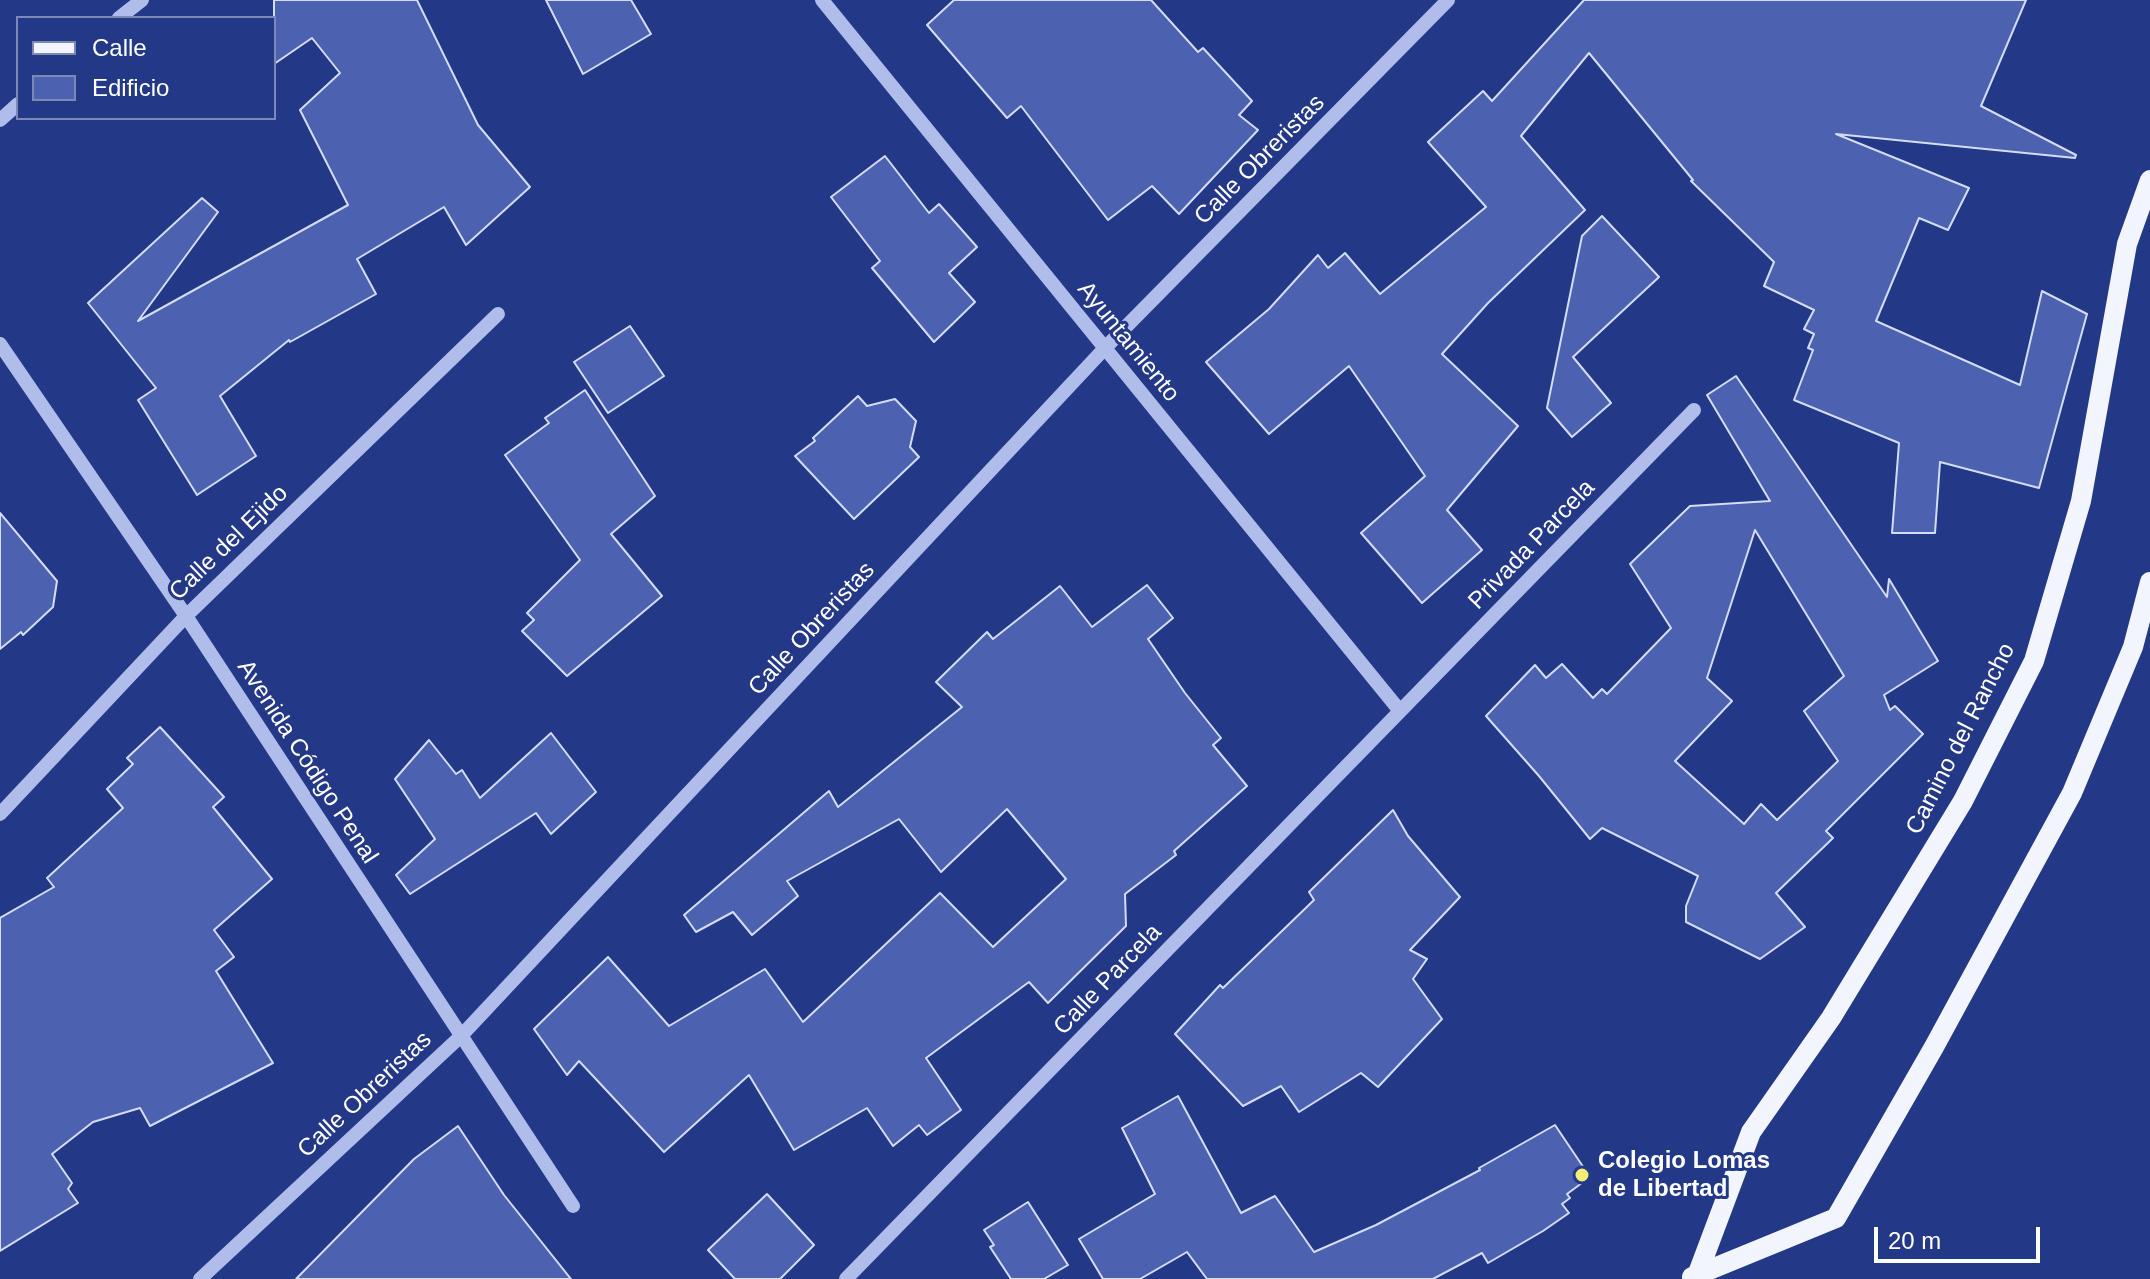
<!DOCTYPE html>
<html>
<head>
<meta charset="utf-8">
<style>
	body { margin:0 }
	#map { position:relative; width:2150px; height:1279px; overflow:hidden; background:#243888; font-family:Arial,sans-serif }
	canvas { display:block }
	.legend { position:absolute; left:16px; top:16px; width:260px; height:104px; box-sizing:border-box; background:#243888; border:2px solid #7c88b8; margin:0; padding:10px 14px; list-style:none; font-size:24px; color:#fff }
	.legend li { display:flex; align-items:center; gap:16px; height:40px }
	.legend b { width:40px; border:2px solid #7c88b8 }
	.scale { position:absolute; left:1874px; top:1227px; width:166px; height:36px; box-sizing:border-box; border:4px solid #fff; border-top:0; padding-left:10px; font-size:24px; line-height:28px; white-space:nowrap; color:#fff; -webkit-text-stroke:6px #243888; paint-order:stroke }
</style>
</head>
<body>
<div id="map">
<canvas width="2150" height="1279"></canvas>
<ul class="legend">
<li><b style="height:10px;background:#f3f5fe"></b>Calle</li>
<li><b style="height:22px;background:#4c61b0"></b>Edificio</li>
</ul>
<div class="scale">20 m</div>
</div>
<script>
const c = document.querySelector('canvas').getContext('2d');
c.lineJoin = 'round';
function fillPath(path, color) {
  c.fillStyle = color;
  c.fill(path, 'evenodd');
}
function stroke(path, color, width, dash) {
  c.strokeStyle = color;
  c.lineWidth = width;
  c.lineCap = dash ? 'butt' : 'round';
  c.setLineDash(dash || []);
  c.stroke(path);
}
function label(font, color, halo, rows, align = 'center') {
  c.font = font + ' Arial,sans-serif';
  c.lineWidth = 6;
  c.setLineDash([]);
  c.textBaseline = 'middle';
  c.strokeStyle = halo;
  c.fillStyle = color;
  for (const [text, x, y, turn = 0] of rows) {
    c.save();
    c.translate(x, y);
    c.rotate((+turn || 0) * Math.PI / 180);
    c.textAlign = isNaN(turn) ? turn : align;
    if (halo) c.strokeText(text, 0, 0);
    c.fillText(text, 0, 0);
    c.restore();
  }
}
const building = new Path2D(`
	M 274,0 L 417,0 L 478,125 L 530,187 L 466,245 L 444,207 L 357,259 L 376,294 L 290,342 L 289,340 L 220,396 L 256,456 L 197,495 L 138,400 L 156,388 L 88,303 L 202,198 L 218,212 L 138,321 L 348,205 L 300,110 L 340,73 L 312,38 L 274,64 Z
	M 546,0 L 631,0 L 651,34 L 583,74 Z
	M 954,0 L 1151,0 L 1198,52 L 1203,48 L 1252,101 L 1239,115 L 1258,130 L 1179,214 L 1152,186 L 1108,220 L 1021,106 L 1007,118 L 927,25 Z
	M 1584,0 L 2026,0 L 1981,106 L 2076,155 L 2075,158 L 1836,134 L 1969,188 L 1948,230 L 1919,218 L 1876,321 L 2020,385 L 2042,291 L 2087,314 L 2039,488 L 1940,462 L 1935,533 L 1892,533 L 1899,443 L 1794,400 L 1813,350 L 1808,348 L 1814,334 L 1804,329 L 1814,310 L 1764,286 L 1774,262 L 1691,181 L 1693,180 L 1589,53 L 1521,136 L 1585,210 L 1488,303 L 1442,354 L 1518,426 L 1447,510 L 1482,550 L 1422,603 L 1361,533 L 1425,476 L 1349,366 L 1269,434 L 1206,362 L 1269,309 L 1318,255 L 1328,268 L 1345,253 L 1380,294 L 1486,207 L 1428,142 L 1483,91 L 1492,101 Z
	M 885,156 L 929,213 L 939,204 L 977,247 L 949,273 L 975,302 L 934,342 L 872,268 L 880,261 L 831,197 Z
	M 1602,216 L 1659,277 L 1573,357 L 1611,403 L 1572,437 L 1547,408 L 1582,236 Z
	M 630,326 L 664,376 L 608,413 L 574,362 Z
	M 1736,376 L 1887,597 L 1889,579 L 1938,661 L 1884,695 L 1890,710 L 1895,706 L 1923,734 L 1826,831 L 1833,838 L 1776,893 L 1805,927 L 1760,959 L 1686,922 L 1686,906 L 1698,876 L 1602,828 L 1590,839 L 1539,776 L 1486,716 L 1535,665 L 1546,678 L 1562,664 L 1593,698 L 1602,689 L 1607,694 L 1671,628 L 1630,564 L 1690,506 L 1770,501 L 1707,395 ZM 1755,530 L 1844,676 L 1804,711 L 1838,761 L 1777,820 L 1761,804 L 1744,824 L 1675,761 L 1732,701 L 1707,678 Z
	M 585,390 L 655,496 L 611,534 L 662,596 L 567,676 L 522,631 L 534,620 L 527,613 L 580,560 L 505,455 L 549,423 L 545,418 Z
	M 858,396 L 867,406 L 895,399 L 916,421 L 910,447 L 919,457 L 854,519 L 795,456 L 815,441 L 813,438 Z
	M 0,513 L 57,581 L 53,607 L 23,635 L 21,632 L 0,649 Z
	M 1147,585 L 1173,618 L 1148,639 L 1185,693 L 1221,738 L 1213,745 L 1247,786 L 1174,851 L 1176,855 L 1125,894 L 1126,926 L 1048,1003 L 1029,982 L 926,1058 L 961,1110 L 927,1135 L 919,1125 L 893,1146 L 867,1108 L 794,1150 L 749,1075 L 664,1152 L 579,1061 L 567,1075 L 534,1029 L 608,957 L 669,1026 L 765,969 L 803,1022 L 940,893 L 993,947 L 1066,879 L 1007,809 L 941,872 L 899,819 L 787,881 L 798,896 L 752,935 L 733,912 L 696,932 L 684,915 L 829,791 L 838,807 L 962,707 L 936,682 L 987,632 L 993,639 L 1060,586 L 1092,627 Z
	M 160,727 L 224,797 L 213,807 L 272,879 L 214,930 L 234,957 L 216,971 L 273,1063 L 150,1126 L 140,1108 L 93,1122 L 52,1154 L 72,1183 L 68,1189 L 78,1203 L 0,1251 L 0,918 L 54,887 L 47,878 L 123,808 L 107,789 L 133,764 L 127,758 Z
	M 551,733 L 596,792 L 551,834 L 536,813 L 410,894 L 396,875 L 435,839 L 395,779 L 429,740 L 456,774 L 462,770 L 480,798 Z
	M 1393,810 L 1408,836 L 1460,897 L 1410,950 L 1427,959 L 1413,979 L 1442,1019 L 1378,1087 L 1361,1073 L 1299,1112 L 1281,1086 L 1243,1106 L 1175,1034 L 1220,985 L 1223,988 L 1314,900 L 1309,892 Z
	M 1178,1096 L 1241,1213 L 1275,1196 L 1314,1252 L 1376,1225 L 1480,1170 L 1479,1168 L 1555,1125 L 1590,1177 L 1567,1194 L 1570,1198 L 1562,1204 L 1569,1213 L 1543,1231 L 1488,1263 L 1482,1253 L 1433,1279 L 1207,1279 L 1187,1252 L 1140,1279 L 1103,1279 L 1079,1239 L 1155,1194 L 1122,1128 Z
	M 458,1126 L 504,1195 L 571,1279 L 296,1279 L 414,1159 Z
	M 767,1194 L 814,1245 L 780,1279 L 735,1279 L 708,1250 Z
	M 1028,1202 L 1068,1265 L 1044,1279 L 1011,1279 L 990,1247 L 994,1245 L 984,1230 Z`);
fillPath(building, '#4c61b0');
stroke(building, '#d4dcf7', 2);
stroke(new Path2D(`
	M 822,0 L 1400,711
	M 119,18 L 142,0
	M 0,120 L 18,104
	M 0,344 L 186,616 L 573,1206
	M 0,814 L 186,616 L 498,314
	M 200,1279 L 461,1036 L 1105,348 L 1448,0
	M 846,1279 L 1694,410`), '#b0bce9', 14);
stroke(new Path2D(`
	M 1698,1273 L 1751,1132 L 1831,1018 L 1963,801 L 2034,661 L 2081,501 L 2127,244 L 2150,180
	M 1692,1277 L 1836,1218 L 1934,1047 L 2072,793 L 2133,647 L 2150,582`), '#f3f5fe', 20);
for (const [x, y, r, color] of [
	[1582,1175,8,"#f4ee74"]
]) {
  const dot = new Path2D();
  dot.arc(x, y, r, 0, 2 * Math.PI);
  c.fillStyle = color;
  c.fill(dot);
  stroke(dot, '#243888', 3);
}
label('24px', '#fff', '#243888', [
	["Calle Obreristas",1260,160,-45],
	["Ayuntamiento",1128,342,51],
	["Calle del Ejido",229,543,-44],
	["Privada Parcela",1532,545,-46],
	["Calle Obreristas",812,629,-47],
	["Camino del Rancho",1961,739,-63],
	["Avenida Código Penal",307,762,57],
	["Calle Parcela",1108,980,-46],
	["Calle Obreristas",365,1095,-43]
]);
label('bold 24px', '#fff', '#243888', [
	["Colegio Lomas",1598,1161],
	["de Libertad",1598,1189]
], 'left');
</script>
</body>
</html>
